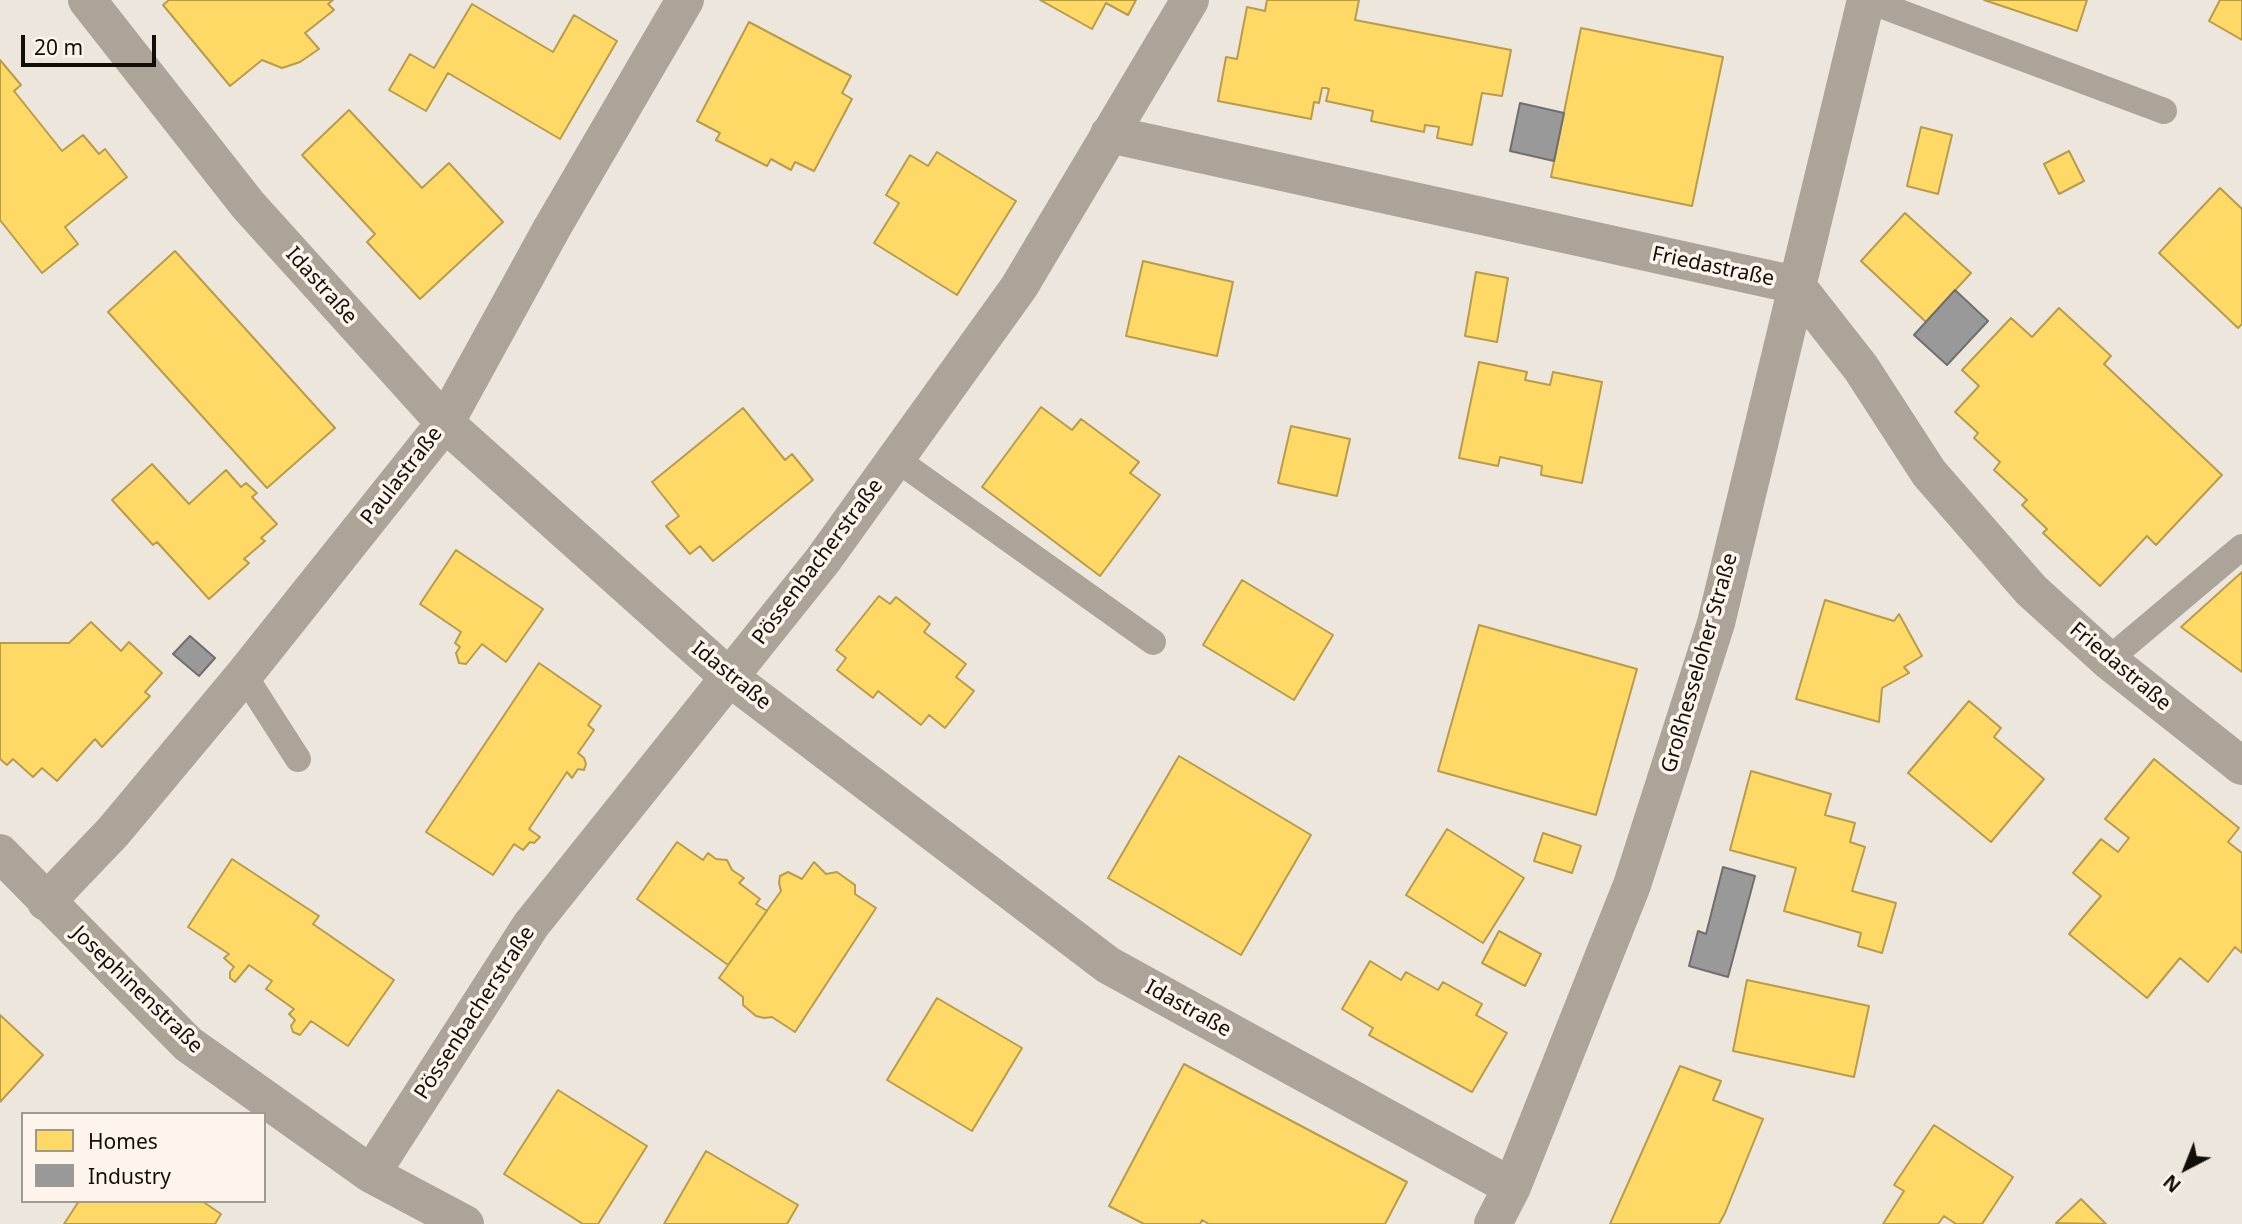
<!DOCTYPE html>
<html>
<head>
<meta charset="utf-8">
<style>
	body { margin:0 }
	#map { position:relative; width:2242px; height:1224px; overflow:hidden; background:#ede6dd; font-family:"Noto Sans",sans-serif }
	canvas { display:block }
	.legend { position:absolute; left:21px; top:1112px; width:245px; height:91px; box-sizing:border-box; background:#fdf5eb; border:2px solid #9f9990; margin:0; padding:9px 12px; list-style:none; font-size:21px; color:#120e08 }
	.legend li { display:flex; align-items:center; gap:14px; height:35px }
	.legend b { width:35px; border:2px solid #9f9990 }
	.north { position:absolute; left:2151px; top:1133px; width:70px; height:70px; -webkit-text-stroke:5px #fdf5eb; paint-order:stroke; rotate:222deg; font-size:19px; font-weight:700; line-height:28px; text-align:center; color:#120e08 }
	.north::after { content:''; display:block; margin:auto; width:24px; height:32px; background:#120e08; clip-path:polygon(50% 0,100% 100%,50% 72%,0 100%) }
	.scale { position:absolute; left:21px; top:35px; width:135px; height:32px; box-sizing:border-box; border:4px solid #120e08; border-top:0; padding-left:9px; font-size:21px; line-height:24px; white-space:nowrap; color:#120e08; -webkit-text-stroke:5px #fdf5eb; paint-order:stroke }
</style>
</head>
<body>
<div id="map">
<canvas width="2242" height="1224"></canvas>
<ul class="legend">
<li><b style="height:19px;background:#ffd966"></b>Homes</li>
<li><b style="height:19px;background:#999"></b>Industry</li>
</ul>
<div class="north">N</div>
<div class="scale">20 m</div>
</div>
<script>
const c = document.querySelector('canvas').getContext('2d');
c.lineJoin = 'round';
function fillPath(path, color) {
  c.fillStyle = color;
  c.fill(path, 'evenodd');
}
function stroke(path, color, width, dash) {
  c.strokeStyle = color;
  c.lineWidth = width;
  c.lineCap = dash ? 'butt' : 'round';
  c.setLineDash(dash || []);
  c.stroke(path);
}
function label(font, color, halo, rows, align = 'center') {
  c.font = font + ' "Noto Sans",sans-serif';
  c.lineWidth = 7;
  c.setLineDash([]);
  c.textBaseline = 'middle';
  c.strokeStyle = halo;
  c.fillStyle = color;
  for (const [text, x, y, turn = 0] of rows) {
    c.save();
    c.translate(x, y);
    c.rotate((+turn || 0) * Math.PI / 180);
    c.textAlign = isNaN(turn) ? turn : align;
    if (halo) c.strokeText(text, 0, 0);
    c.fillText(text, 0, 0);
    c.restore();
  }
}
const homes = new Path2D(`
	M 169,0 L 333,0 L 328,4 L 334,10 L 305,33 L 319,49 L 300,62 L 282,68 L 262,60 L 230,86 L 163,5 Z
	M 1040,0 L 1136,0 L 1128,15 L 1106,3 L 1092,29 Z
	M 1267,0 L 1359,0 L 1355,20 L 1511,50 L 1502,96 L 1482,93 L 1472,145 L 1437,138 L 1439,127 L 1425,125 L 1424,132 L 1371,121 L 1373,111 L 1326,101 L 1329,89 L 1326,88 L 1322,88 L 1319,103 L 1314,102 L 1311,119 L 1218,101 L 1226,57 L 1237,59 L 1247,7 L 1265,11 Z
	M 1984,0 L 2087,0 L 2077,31 Z
	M 2220,0 L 2242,0 L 2242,40 L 2209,21 Z
	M 472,4 L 553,52 L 574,15 L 617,41 L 560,139 L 448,73 L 426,111 L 389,90 L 410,54 L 434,68 Z
	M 749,22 L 851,76 L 842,93 L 852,99 L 814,171 L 795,162 L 791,170 L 771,159 L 767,166 L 716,140 L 720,133 L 697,121 Z
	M 1581,28 L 1723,57 L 1692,206 L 1551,177 Z
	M 0,60 L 21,85 L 14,91 L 62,151 L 83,135 L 99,154 L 105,149 L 127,177 L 65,227 L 78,244 L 42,273 L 0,220 Z
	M 349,110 L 422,188 L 449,163 L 503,222 L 420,299 L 367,242 L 375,234 L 302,155 Z
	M 1921,127 L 1952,135 L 1938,194 L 1907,186 Z
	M 2069,151 L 2084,181 L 2059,194 L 2044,164 Z
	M 937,152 L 1016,201 L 957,295 L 874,243 L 899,203 L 886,195 L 910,155 L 928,166 Z
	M 2220,188 L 2242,209 L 2242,324 L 2238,328 L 2159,253 Z
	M 1905,213 L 1971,273 L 1926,322 L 1861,261 Z
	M 175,251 L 335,428 L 267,488 L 108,312 Z
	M 1143,261 L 1233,282 L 1217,356 L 1126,336 Z
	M 1476,272 L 1508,278 L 1497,342 L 1465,336 Z
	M 2059,308 L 2111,356 L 2104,364 L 2222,475 L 2156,545 L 2147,536 L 2100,586 L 2043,533 L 2047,529 L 2022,505 L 2027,500 L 1994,470 L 2000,462 L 1974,438 L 1978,433 L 1955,412 L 1979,386 L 1962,370 L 2011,318 L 2032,337 Z
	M 1479,362 L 1527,372 L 1525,380 L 1550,385 L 1553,372 L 1602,382 L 1582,483 L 1541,475 L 1542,466 L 1500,457 L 1498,466 L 1459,458 Z
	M 1041,407 L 1072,430 L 1081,419 L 1139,462 L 1130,473 L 1160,495 L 1100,576 L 982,487 Z
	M 743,408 L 785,460 L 792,454 L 813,480 L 713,561 L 700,546 L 690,554 L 666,526 L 679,516 L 652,482 Z
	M 1291,426 L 1350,439 L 1337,496 L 1278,483 Z
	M 152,464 L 189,504 L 226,470 L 241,487 L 246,483 L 257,493 L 252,497 L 277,524 L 261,538 L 265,541 L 244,559 L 249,563 L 209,599 L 157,542 L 153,545 L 112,500 Z
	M 456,550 L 543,609 L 506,662 L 482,644 L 466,664 L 459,663 L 456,653 L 460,647 L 455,643 L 461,632 L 420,604 Z
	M 2242,572 L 2242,672 L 2181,627 Z
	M 1242,580 L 1333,635 L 1294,700 L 1203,645 Z
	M 879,596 L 890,604 L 896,597 L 930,624 L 924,632 L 966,664 L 956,677 L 974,691 L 945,728 L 929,715 L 921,725 L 878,691 L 873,698 L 837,670 L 846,658 L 836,650 Z
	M 1825,600 L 1894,621 L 1899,614 L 1922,656 L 1904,667 L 1909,673 L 1882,688 L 1879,722 L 1796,699 Z
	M 91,622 L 121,651 L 129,642 L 162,673 L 145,692 L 150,696 L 102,747 L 95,739 L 57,781 L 42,768 L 33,777 L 13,759 L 7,765 L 0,759 L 0,643 L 69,643 Z
	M 1479,625 L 1637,669 L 1596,815 L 1438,771 Z
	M 539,663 L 601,706 L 588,725 L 594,730 L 578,753 L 584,758 L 586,764 L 584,770 L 578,769 L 572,778 L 567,772 L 529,829 L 540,837 L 534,843 L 530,842 L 523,850 L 514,844 L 493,875 L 426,832 Z
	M 1969,701 L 2001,728 L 1994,737 L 2044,779 L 1991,842 L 1908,773 Z
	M 1179,756 L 1311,835 L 1241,955 L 1108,878 Z
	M 2154,759 L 2239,828 L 2228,842 L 2242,853 L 2242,953 L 2235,947 L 2208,982 L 2180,958 L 2147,998 L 2069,934 L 2101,896 L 2073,873 L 2101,839 L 2118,852 L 2129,838 L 2105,819 Z
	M 1751,771 L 1831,794 L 1825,815 L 1855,823 L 1850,842 L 1865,847 L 1852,891 L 1896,903 L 1882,953 L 1858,946 L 1861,933 L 1784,911 L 1796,868 L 1730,850 Z
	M 1447,829 L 1524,878 L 1483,943 L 1406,895 Z
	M 1543,833 L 1581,846 L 1572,873 L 1534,861 Z
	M 677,842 L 703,860 L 708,853 L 716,859 L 727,860 L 732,870 L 744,878 L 739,883 L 760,899 L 756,904 L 767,911 L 728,965 L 637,899 Z
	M 232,859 L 319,916 L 313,924 L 394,980 L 348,1046 L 311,1021 L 300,1035 L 293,1032 L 291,1026 L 295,1020 L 289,1014 L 294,1009 L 266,989 L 272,981 L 249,965 L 235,982 L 230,978 L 230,972 L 234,967 L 224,958 L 229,954 L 188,927 Z
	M 814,862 L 826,874 L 837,872 L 855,885 L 855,894 L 876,908 L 795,1032 L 772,1017 L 764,1018 L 756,1016 L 743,1005 L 743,997 L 719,978 L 781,891 L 779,883 L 780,876 L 788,872 L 802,879 Z
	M 1499,931 L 1541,954 L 1525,986 L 1482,963 Z
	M 1370,961 L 1401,980 L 1406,972 L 1438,990 L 1443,982 L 1482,1004 L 1476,1015 L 1507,1033 L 1472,1092 L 1369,1035 L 1373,1028 L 1342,1009 Z
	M 1747,980 L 1869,1006 L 1854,1077 L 1733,1051 Z
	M 937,998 L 1022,1048 L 972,1131 L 887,1080 Z
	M 0,1015 L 43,1055 L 0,1102 Z
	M 1184,1064 L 1407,1182 L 1385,1224 L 1209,1224 L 1202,1220 L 1200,1224 L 1144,1224 L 1109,1206 Z
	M 1680,1066 L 1721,1081 L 1713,1100 L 1763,1119 L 1725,1213 L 1719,1224 L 1610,1224 Z
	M 558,1090 L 647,1146 L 598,1224 L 583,1224 L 504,1174 Z
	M 1934,1125 L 2013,1177 L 1982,1224 L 1956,1224 L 1944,1216 L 1938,1224 L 1883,1224 L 1904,1191 L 1894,1185 Z
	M 706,1151 L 798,1205 L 787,1224 L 664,1224 Z
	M 2081,1199 L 2106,1224 L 2056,1223 Z
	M 79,1201 L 202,1201 L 221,1214 L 215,1224 L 64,1224 Z`);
fillPath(homes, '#ffd966');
stroke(homes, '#b89c4a', 2);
const industry = new Path2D(`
	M 1520,103 L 1564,113 L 1554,161 L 1510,151 Z
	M 1955,290 L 1988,321 L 1947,365 L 1914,335 Z
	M 190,636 L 215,658 L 199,676 L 173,654 Z
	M 1723,867 L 1755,876 L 1728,977 L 1689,966 L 1698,931 L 1706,934 Z`);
fillPath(industry, '#999');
stroke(industry, '#706f6e', 2);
stroke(new Path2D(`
	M 1867,0 L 2164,111
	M 896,459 L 1153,642
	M 2108,660 L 2242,547
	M 244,675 L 298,759`), '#aca498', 26);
stroke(new Path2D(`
	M 87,0 L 248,205 L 445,423 L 729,677 L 1108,965 L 1512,1187
	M 1109,134 L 1796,285 L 1861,368 L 1929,473 L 2031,590 L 2108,660 L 2242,766
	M 0,853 L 188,1044 L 371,1174 L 465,1224
	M 46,902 L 113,832 L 244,675 L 445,423 L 552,228 L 685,0
	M 371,1174 L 531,925 L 823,560 L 1019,287 L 1190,0
	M 1493,1224 L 1512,1187 L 1632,885 L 1716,623 L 1866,0`), '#aca498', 38);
label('21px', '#120e08', '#fdf5eb', [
	["Friedastraße",1713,267,12],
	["Idastraße",321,286,48],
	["Paulastraße",402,476,-52],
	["Pössenbacherstraße",818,562,-53],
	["Großhesseloher Straße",1700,663,-74],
	["Friedastraße",2120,667,40],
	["Idastraße",731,676,39],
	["Josephinenstraße",137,990,44],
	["Idastraße",1188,1009,29],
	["Pössenbacherstraße",475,1013,-57]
]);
</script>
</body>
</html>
